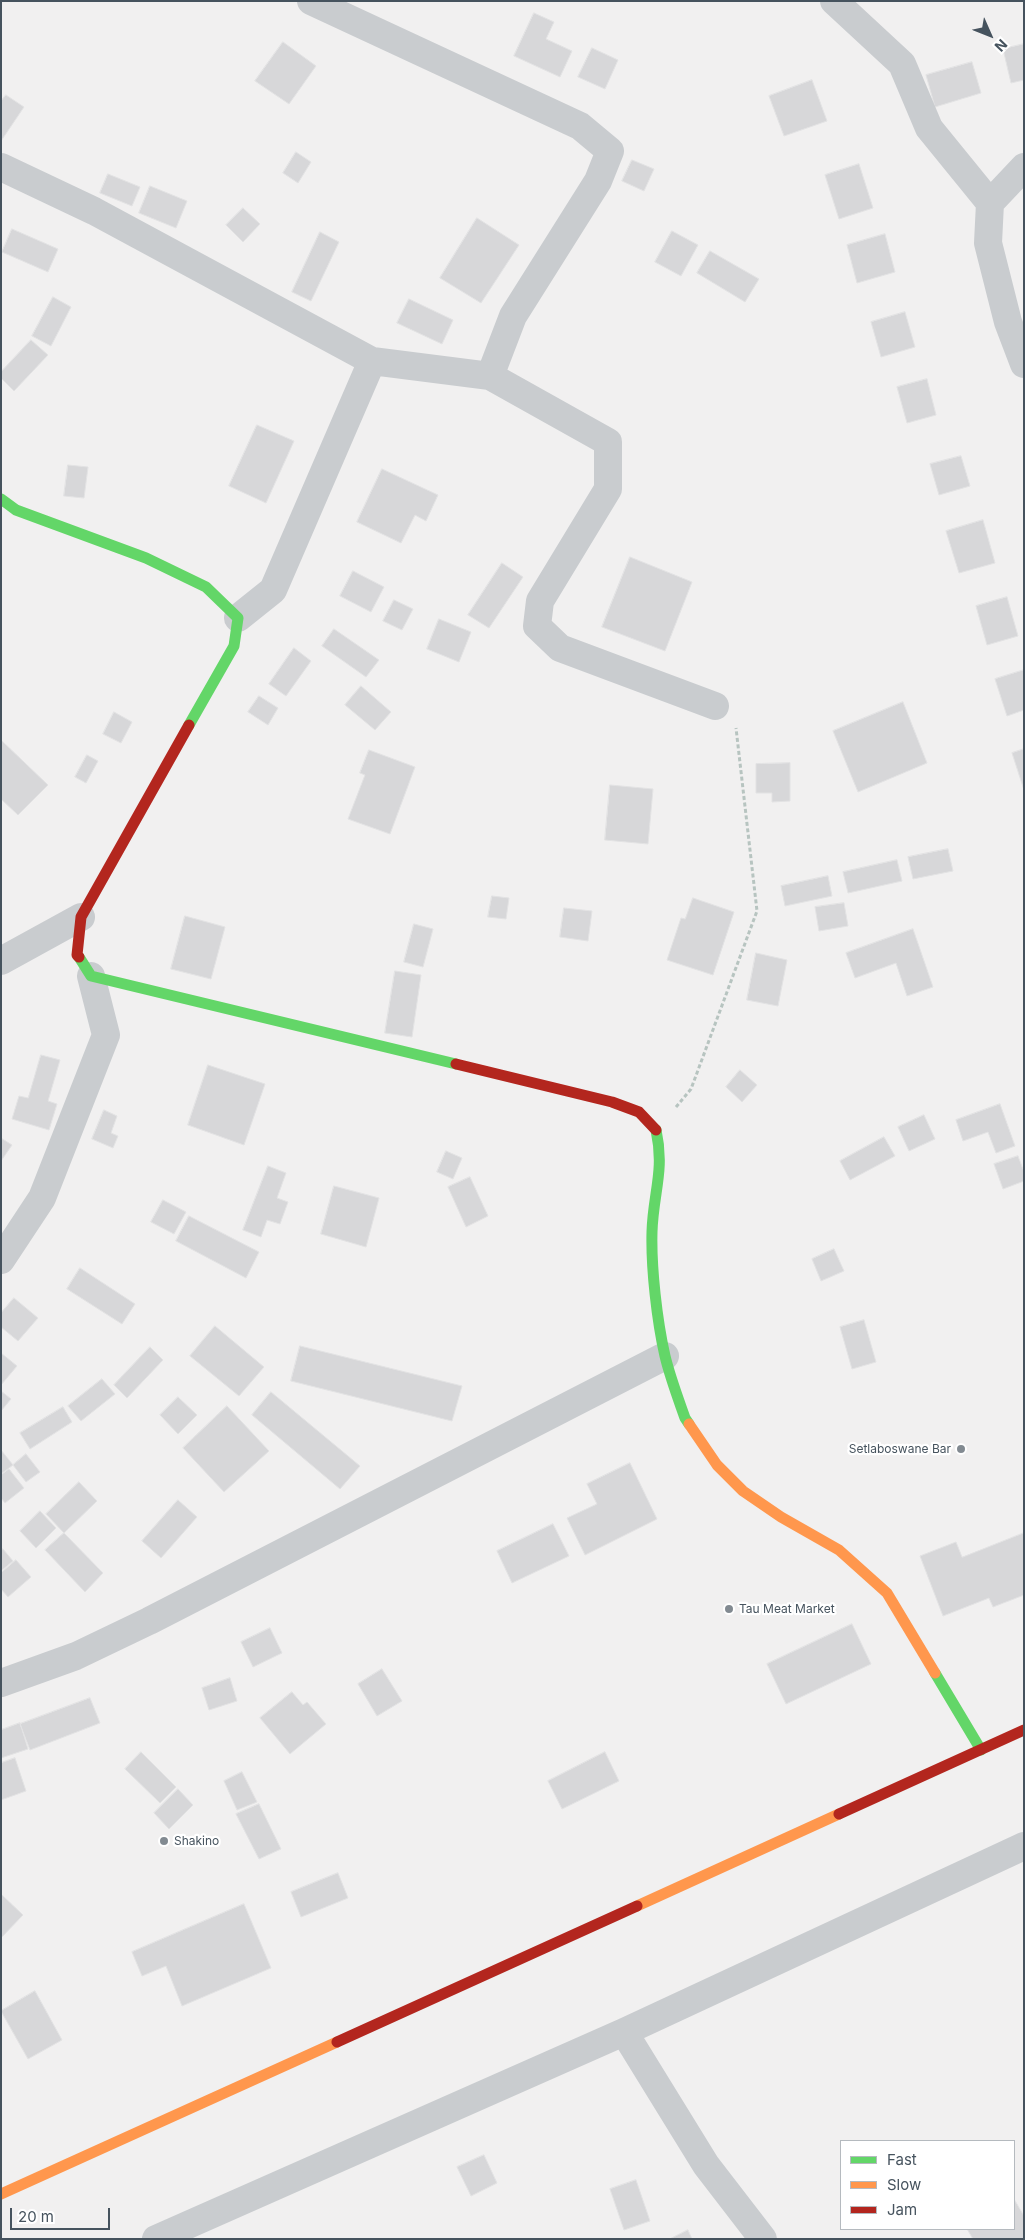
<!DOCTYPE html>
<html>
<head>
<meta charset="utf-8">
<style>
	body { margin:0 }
	#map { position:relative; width:1025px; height:2240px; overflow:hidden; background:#f1f0f0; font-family:Inter,sans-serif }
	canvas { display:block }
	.frame { position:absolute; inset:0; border:2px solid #46535e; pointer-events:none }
	.legend { position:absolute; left:840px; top:2140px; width:175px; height:90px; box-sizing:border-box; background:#fff; border:1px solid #b5babf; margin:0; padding:6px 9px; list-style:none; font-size:15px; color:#46535e }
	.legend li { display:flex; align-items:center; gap:10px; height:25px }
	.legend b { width:25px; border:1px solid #b5babf }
	.north { position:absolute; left:965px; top:10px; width:50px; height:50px; -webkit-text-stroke:4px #fff; paint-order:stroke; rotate:134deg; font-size:14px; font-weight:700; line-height:20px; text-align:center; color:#46535e }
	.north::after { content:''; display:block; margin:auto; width:18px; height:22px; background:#46535e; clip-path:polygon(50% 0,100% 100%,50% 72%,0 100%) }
	.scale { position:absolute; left:10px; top:2208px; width:100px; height:22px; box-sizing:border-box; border:2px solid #46535e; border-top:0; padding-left:6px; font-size:15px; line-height:18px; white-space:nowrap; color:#46535e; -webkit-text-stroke:4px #fff; paint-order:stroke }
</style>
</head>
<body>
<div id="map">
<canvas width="1025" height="2240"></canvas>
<div class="frame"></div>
<ul class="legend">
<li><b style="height:6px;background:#63d668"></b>Fast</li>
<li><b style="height:6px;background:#ff974d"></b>Slow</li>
<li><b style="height:6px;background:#b3261e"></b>Jam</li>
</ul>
<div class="north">N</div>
<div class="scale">20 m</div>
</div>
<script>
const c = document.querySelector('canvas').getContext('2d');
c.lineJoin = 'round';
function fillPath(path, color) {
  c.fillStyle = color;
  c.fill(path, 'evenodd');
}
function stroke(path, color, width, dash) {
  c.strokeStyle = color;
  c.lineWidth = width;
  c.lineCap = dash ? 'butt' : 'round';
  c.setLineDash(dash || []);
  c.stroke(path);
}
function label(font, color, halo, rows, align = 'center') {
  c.font = font + ' Inter,sans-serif';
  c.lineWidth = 4.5;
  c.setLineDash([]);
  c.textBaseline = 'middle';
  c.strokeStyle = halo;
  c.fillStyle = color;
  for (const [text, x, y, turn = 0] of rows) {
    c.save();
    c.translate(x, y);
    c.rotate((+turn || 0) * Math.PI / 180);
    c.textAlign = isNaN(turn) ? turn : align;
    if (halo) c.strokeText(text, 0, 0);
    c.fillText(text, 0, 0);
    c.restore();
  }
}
const building = new Path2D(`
	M 534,13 L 554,22 L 546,39 L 572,51 L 560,77 L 514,56 Z
	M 283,42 L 316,66 L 289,104 L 255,81 Z
	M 1024,44 L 1024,80 L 1011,83 L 1003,49 Z
	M 592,48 L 618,60 L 605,89 L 578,77 Z
	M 972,62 L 981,93 L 935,107 L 926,75 Z
	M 812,80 L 827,121 L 784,136 L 769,96 Z
	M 6,95 L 24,107 L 1,141 L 1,101 Z
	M 296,152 L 311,162 L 298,183 L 283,173 Z
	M 632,160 L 654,169 L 644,191 L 622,181 Z
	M 859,164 L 873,208 L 839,219 L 825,175 Z
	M 108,174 L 140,187 L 132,206 L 100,193 Z
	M 150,186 L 187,201 L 176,228 L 139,213 Z
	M 243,208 L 260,224 L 243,242 L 226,225 Z
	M 477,218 L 519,245 L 481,303 L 440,278 Z
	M 12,229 L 58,249 L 48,272 L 2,252 Z
	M 672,231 L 698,245 L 681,276 L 655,262 Z
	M 320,232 L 339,242 L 311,301 L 292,292 Z
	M 885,234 L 895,272 L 857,283 L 847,245 Z
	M 710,251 L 759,279 L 745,302 L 697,273 Z
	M 53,297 L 71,307 L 51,346 L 32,336 Z
	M 409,299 L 453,320 L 442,344 L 397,323 Z
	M 905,312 L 915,347 L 881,357 L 871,322 Z
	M 31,340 L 48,355 L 14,391 L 1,378 L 1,372 Z
	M 927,379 L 936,415 L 907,423 L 897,387 Z
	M 257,425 L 294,441 L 266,503 L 229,486 Z
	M 961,456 L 970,486 L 939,495 L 930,464 Z
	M 68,465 L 88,467 L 84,498 L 64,496 Z
	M 382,469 L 438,495 L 426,521 L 415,515 L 401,543 L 357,522 Z
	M 983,520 L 995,563 L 959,573 L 946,531 Z
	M 630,557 L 692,582 L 665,651 L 602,627 Z
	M 502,563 L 523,577 L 489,628 L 468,615 Z
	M 353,571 L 384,587 L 371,612 L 340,596 Z
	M 1007,597 L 1018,636 L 987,645 L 976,606 Z
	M 394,600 L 413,609 L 402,630 L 383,621 Z
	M 439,619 L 471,632 L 459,662 L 427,649 Z
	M 334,629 L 379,660 L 366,677 L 322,646 Z
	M 294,648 L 311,661 L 286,696 L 269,684 Z
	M 1024,670 L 1024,710 L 1007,716 L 995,679 Z
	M 361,686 L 391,712 L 375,730 L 345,705 Z
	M 259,696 L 278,708 L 268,725 L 248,712 Z
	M 903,702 L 927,763 L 858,792 L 833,731 Z
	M 114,712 L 132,722 L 121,743 L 103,734 Z
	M 1,740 L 48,785 L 18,815 L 1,799 Z
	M 1024,749 L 1024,790 L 1012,753 Z
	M 369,750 L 415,767 L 390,834 L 348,819 L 365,775 L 360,773 Z
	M 87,755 L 98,761 L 86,783 L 75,777 Z
	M 790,763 L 790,801 L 772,802 L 772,793 L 756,793 L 756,764 Z
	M 610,785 L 653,789 L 648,844 L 605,840 Z
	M 948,849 L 953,871 L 913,879 L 908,857 Z
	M 897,860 L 902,881 L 848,893 L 843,872 Z
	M 828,876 L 832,896 L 785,906 L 781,886 Z
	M 492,896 L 509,898 L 506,919 L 488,917 Z
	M 693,898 L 734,912 L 713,975 L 667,960 L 681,918 L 685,919 Z
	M 844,903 L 848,926 L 819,931 L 815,907 Z
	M 564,908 L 592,911 L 588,941 L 560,937 Z
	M 185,916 L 225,927 L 211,979 L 171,969 Z
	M 414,924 L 433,929 L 423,967 L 404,962 Z
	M 913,929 L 933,987 L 907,996 L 896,963 L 855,978 L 846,953 Z
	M 756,953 L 787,960 L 778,1006 L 747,1000 Z
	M 395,971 L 421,975 L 412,1037 L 385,1033 Z
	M 41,1055 L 60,1060 L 48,1101 L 57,1104 L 49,1130 L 12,1119 L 19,1096 L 28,1098 Z
	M 208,1065 L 265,1084 L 244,1145 L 188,1125 Z
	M 740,1070 L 757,1085 L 742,1102 L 726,1087 Z
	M 1000,1104 L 1015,1146 L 996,1153 L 988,1132 L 963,1141 L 956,1120 Z
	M 104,1110 L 117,1116 L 111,1133 L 118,1136 L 113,1148 L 92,1139 Z
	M 924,1115 L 935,1139 L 909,1151 L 898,1127 Z
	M 884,1137 L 895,1156 L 850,1180 L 840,1161 Z
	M 1,1138 L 12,1145 L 1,1161 Z
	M 446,1151 L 462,1158 L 453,1179 L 437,1172 Z
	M 1018,1156 L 1024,1172 L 1024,1181 L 1003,1189 L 994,1164 Z
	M 268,1166 L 286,1173 L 277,1198 L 288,1202 L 280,1224 L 267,1220 L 261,1237 L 243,1230 Z
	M 470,1177 L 488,1216 L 466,1227 L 448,1187 Z
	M 334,1186 L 379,1198 L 366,1247 L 321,1234 Z
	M 163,1200 L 186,1212 L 174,1234 L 151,1222 Z
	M 189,1216 L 259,1252 L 246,1278 L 176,1241 Z
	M 834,1249 L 844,1271 L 821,1281 L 812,1259 Z
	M 80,1268 L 135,1304 L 122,1324 L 67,1289 Z
	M 14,1298 L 38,1318 L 18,1341 L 1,1327 L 1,1313 Z
	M 864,1320 L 876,1362 L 852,1369 L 840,1327 Z
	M 215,1326 L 264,1367 L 239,1396 L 190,1356 Z
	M 300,1346 L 462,1386 L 452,1421 L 291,1381 Z
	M 150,1347 L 163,1360 L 127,1398 L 114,1385 Z
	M 1,1353 L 17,1366 L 1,1385 Z
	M 102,1379 L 115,1394 L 81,1421 L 68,1406 Z
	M 1,1391 L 11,1399 L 1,1411 Z
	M 271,1392 L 360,1466 L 340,1489 L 252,1415 Z
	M 178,1397 L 197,1415 L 178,1434 L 160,1415 Z
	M 227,1406 L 269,1451 L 224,1492 L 183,1448 Z
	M 63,1407 L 72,1422 L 30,1449 L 20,1433 Z
	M 1,1450 L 13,1465 L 1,1474 Z
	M 26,1454 L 40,1472 L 26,1482 L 13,1465 Z
	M 630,1463 L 657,1519 L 585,1555 L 567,1518 L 597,1504 L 587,1484 Z
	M 9,1469 L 24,1488 L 5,1503 L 1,1498 L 1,1475 Z
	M 79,1482 L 97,1501 L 64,1533 L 46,1514 Z
	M 178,1500 L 197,1517 L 161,1558 L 142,1541 Z
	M 40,1511 L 56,1528 L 36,1548 L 20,1531 Z
	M 553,1524 L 569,1556 L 512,1583 L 497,1551 Z
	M 64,1533 L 103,1573 L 85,1592 L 45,1550 Z
	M 1024,1533 L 1024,1595 L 993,1607 L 989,1598 L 943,1616 L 920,1556 L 956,1542 L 962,1557 Z
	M 3,1549 L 13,1561 L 1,1571 L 1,1550 Z
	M 16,1560 L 31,1577 L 8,1597 L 1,1589 L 1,1573 Z
	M 852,1624 L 871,1664 L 786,1704 L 767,1664 Z
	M 270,1628 L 282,1653 L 253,1667 L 241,1642 Z
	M 382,1669 L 402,1701 L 377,1716 L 358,1684 Z
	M 230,1678 L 237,1701 L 209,1710 L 202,1688 Z
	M 292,1692 L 303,1705 L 307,1702 L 326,1724 L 290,1754 L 260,1718 Z
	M 90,1698 L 100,1723 L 30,1750 L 20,1724 Z
	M 20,1723 L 28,1749 L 1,1758 L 1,1730 Z
	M 141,1752 L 176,1787 L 160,1803 L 125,1769 Z
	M 605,1752 L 619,1781 L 562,1809 L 548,1781 Z
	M 15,1758 L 26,1791 L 1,1800 L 1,1763 Z
	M 242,1772 L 257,1802 L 237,1810 L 224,1781 Z
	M 178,1789 L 193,1805 L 169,1829 L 154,1813 Z
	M 259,1804 L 281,1849 L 259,1859 L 236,1814 Z
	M 338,1873 L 348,1898 L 301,1917 L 291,1892 Z
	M 1,1894 L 23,1915 L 1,1938 Z
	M 244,1904 L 271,1968 L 182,2006 L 166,1966 L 142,1976 L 132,1952 Z
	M 35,1991 L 62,2040 L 28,2059 L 1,2011 Z
	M 484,2155 L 497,2183 L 471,2196 L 457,2167 Z
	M 636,2180 L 650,2221 L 624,2230 L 610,2189 Z
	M 1014,2199 L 1024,2216 L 1024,2239 L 973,2239 L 967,2229 L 1014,2229 Z
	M 688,2230 L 692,2239 L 670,2239 Z`);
fillPath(building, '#d7d7d9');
stroke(building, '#e2e2e3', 1);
stroke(new Path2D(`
	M 676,1107 L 691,1089 L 757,911 L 736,728`), '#b7c4c0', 3, [4, 2.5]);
stroke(new Path2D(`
	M 311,1 L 580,126 L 610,151 L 598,181 L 513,316 L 490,376
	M 834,1 L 902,64 L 929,128 L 990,203
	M 1,167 L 94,211 L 372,361 L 490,376 L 608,442 L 608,489 L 540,601 L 537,626 L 560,648 L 715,706
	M 1024,167 L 990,203 L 988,243 L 1008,322 L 1024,364
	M 238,618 L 273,590 L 372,361
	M 1,961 L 81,917
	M 1,1260 L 42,1198 L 106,1035 L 91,976
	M 1,1683 L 76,1656 L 149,1621 L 665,1356
	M 624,2032 L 706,2165 L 763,2239
	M 156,2239 L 624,2032 L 1024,1846`), '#c9cccf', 28);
stroke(new Path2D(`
	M 1,499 L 16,510 L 146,558 L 206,587 L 238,618 L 234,646 L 189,725
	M 79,957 L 91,976 L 456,1064
	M 656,1130 C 665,1171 653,1193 652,1232 C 651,1268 657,1321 665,1356 C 670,1377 678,1398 685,1418 L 689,1424
	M 935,1673 L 981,1750`), '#63d668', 11);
stroke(new Path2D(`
	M 689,1424 L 717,1465 L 743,1491 L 781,1517 L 839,1550 L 887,1593 L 935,1673
	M 637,1906 L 839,1814
	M 1,2194 L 337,2042`), '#ff974d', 11);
stroke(new Path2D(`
	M 79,957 L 77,955 L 81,917 L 189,725
	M 456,1064 L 612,1102 L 639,1112 L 656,1130
	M 839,1814 L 1024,1730
	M 337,2042 L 637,1906`), '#b3261e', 11);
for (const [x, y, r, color] of [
	[961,1449,5,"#828a91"],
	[729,1609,5,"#828a91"],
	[164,1841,5,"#828a91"]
]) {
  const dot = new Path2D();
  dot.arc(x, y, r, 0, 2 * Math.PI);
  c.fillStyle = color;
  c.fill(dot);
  stroke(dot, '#fff', 2);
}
label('12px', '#46535e', '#fff', [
	["Setlaboswane Bar",951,1449,"right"],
	["Tau Meat Market",739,1609],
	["Shakino",174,1841]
], 'left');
</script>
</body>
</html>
